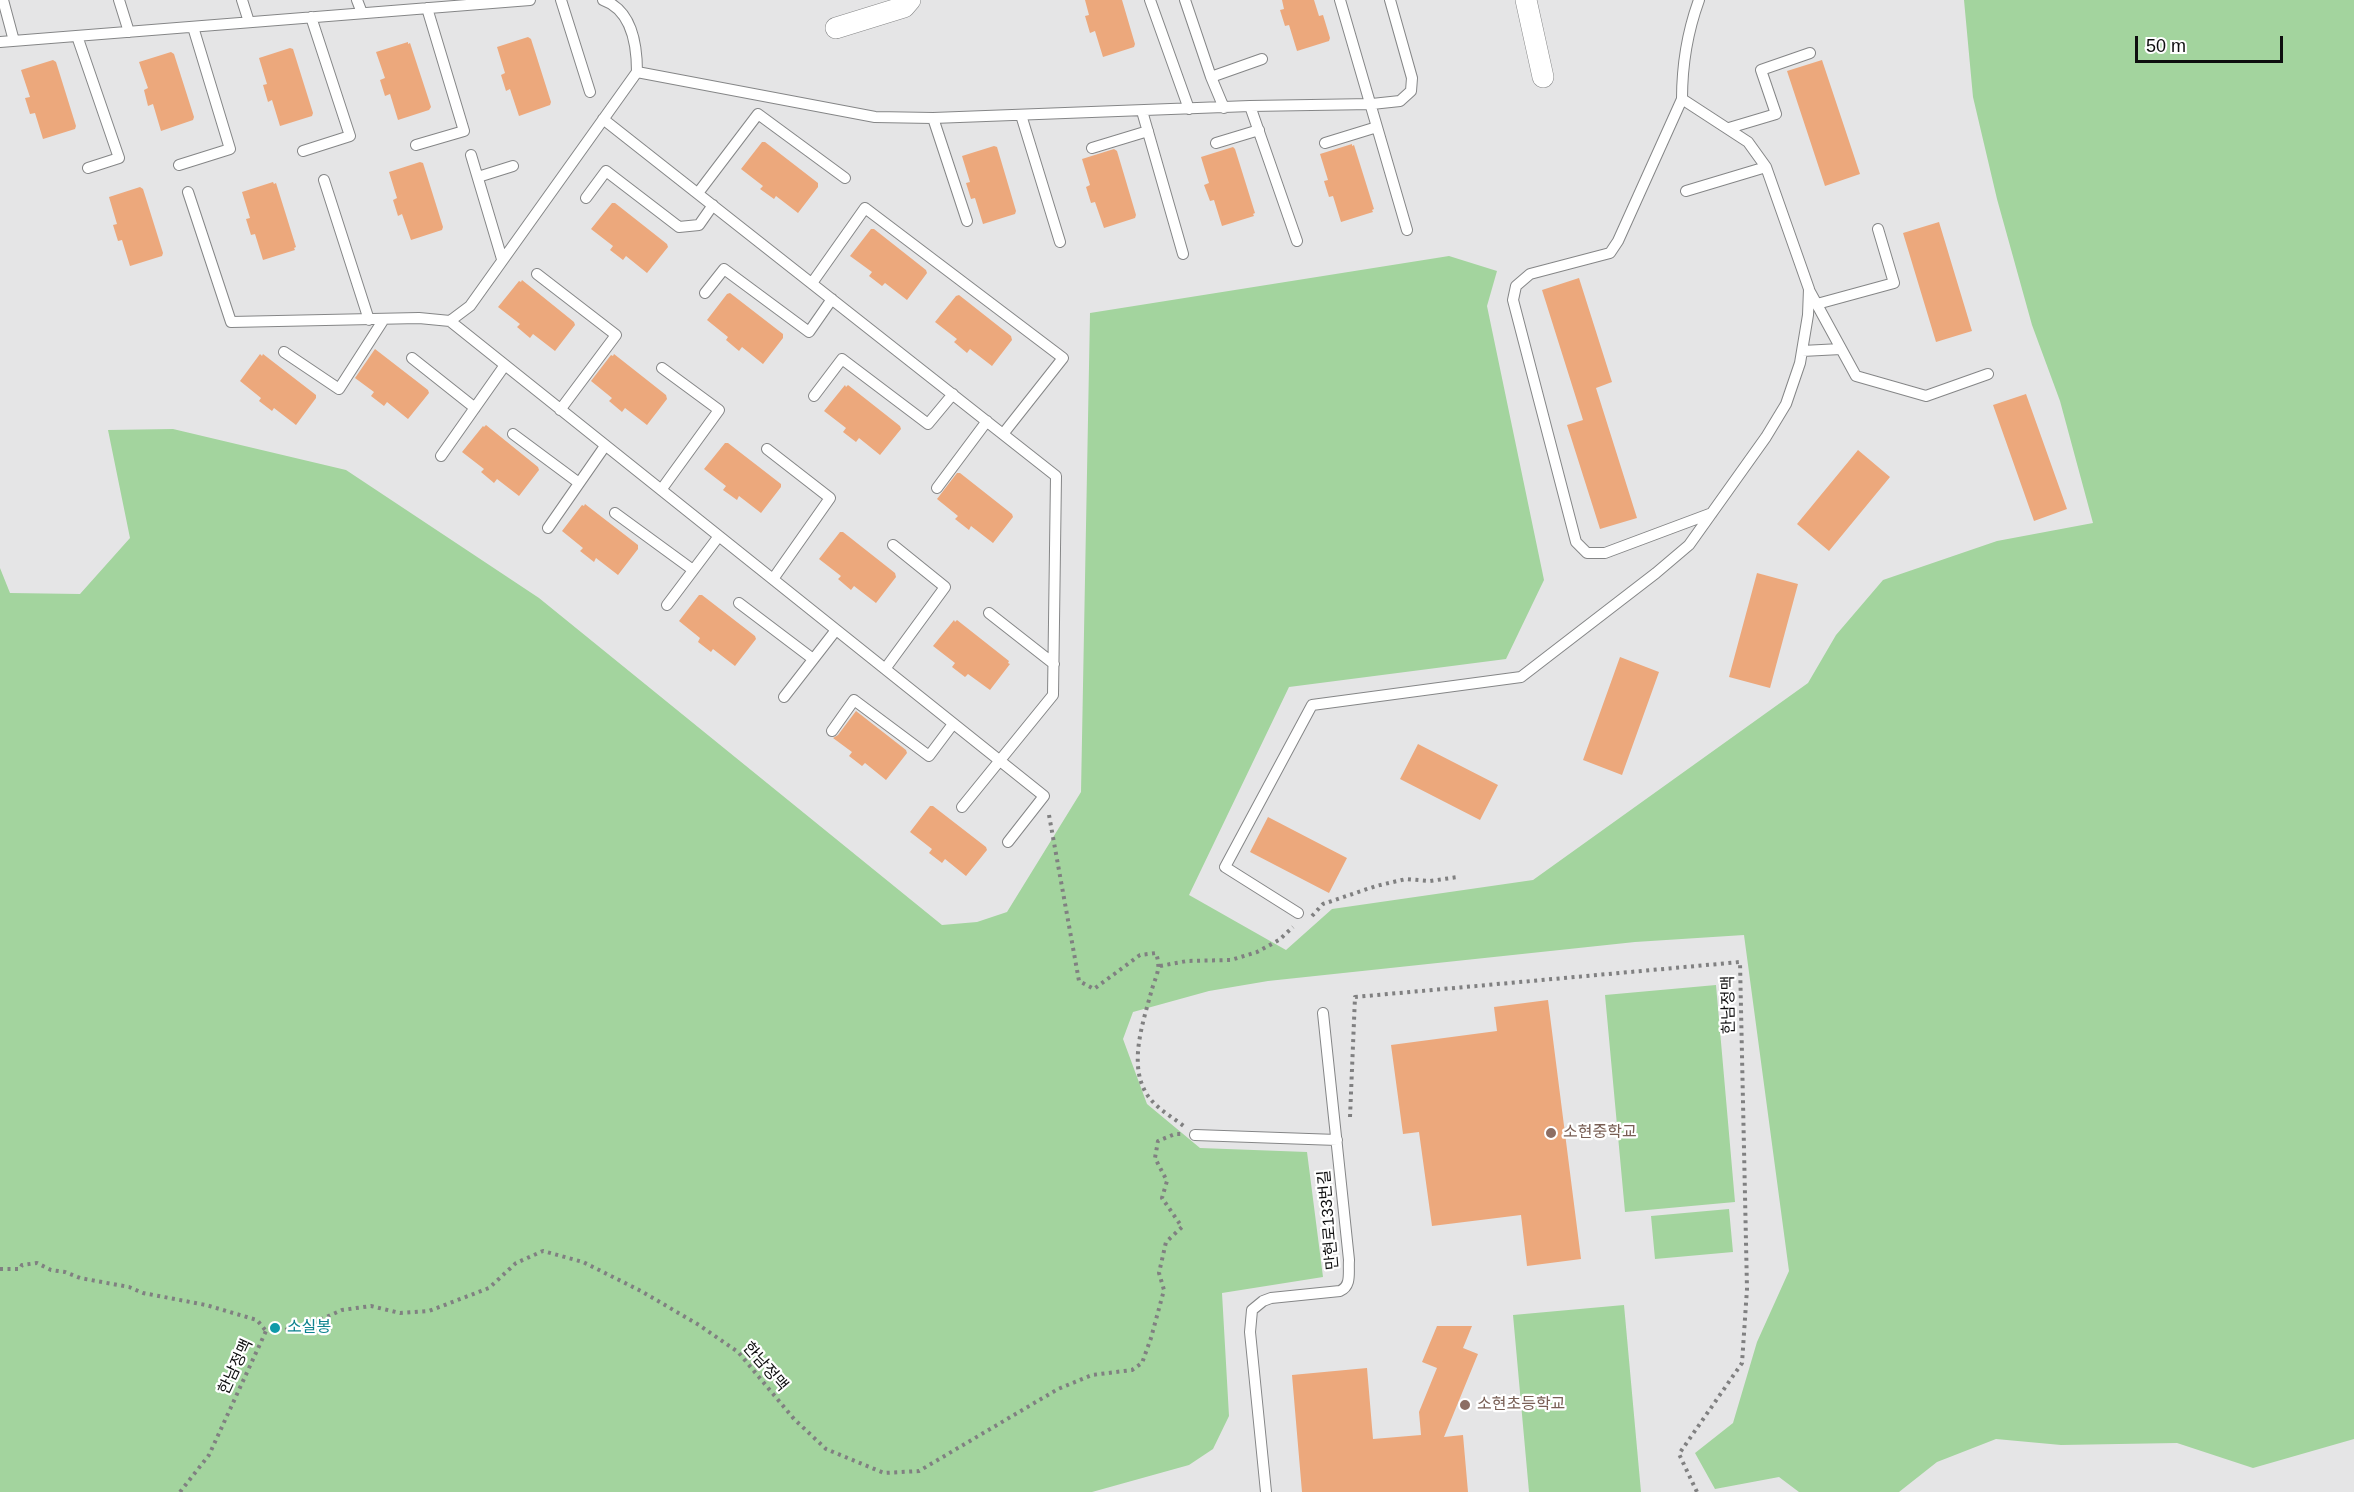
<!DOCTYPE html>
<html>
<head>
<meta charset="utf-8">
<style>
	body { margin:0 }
	#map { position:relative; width:2354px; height:1492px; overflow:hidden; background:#e5e5e6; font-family:Arial,sans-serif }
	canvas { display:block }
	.scale { position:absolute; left:2135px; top:36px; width:148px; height:27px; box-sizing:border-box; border:3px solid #0e0e0f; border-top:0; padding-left:8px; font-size:18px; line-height:21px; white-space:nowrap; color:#0e0e0f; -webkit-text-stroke:4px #fff; paint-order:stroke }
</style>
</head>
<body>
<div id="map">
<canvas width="2354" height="1492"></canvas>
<div class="scale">50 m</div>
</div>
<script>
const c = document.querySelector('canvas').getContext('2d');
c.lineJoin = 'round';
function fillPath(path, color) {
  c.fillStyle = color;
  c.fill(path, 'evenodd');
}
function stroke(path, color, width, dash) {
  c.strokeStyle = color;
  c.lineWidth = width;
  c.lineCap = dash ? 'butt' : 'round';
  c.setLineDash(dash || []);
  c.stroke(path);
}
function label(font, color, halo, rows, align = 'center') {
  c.font = font + ' Arial,"Noto Sans KR",sans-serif';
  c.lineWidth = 4.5;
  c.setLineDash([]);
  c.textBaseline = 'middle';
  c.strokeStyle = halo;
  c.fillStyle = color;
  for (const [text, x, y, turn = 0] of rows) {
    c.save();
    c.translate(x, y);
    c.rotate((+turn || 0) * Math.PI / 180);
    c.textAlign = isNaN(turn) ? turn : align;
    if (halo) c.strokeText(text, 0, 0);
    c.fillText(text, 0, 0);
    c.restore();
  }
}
fillPath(new Path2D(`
	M 1964,0 L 2354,0 L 2354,1439 L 2253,1468 L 2177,1443 L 2061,1445 L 1996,1439 L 1937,1462 L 1899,1492 L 1799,1492 L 1779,1477 L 1715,1489 L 1695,1453 L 1733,1423 L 1757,1342 L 1789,1271 L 1744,935 L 1635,942 L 1268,981 L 1209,991 L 1133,1012 L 1123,1039 L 1147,1104 L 1200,1148 L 1307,1152 L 1323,1277 L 1222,1293 L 1229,1416 L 1213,1449 L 1189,1465 L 1092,1492 L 0,1492 L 0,568 L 10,593 L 80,594 L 130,538 L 108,430 L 173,429 L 346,470 L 539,598 L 942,925 L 977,922 L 1007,912 L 1081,792 L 1090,313 L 1449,256 L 1497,271 L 1487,306 L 1544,580 L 1506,659 L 1289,687 L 1189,895 L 1286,950 L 1332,909 L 1533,880 L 1808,683 L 1836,635 L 1883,580 L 1997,541 L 2093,523 L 2060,401 L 2032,325 L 1997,199 L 1973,97 Z
	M 1716,985 L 1735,1202 L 1625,1212 L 1605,995 Z
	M 1729,1209 L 1733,1252 L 1655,1259 L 1651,1216 Z
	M 1624,1305 L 1641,1492 L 1529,1492 L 1513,1315 Z`), '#a3d49e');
fillPath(new Path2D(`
	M 1085,0 L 1122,0 L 1135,44 L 1134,47 L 1103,57 L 1095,31 L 1090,33 L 1085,16 L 1089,15 Z
	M 1282,0 L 1314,0 L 1319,16 L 1323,15 L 1330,38 L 1329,41 L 1297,51 L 1289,25 L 1285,26 L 1280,10 L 1284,9 Z
	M 528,37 L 531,39 L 551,102 L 550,105 L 519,116 L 510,89 L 506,91 L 501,75 L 505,73 L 497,47 Z
	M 408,42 L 408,44 L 410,43 L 431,107 L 429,110 L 398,120 L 390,94 L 385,96 L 380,80 L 385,78 L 376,52 Z
	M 290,48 L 293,49 L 313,113 L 312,116 L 280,126 L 272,100 L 268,102 L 263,85 L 267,84 L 259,58 Z
	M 171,52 L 174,54 L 194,117 L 193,120 L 161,131 L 153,104 L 148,106 L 144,90 L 148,88 L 139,62 Z
	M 53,60 L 56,62 L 76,126 L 75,129 L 43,139 L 35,113 L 30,114 L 25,98 L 30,97 L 21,70 Z
	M 1822,60 L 1860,174 L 1825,186 L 1787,71 Z
	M 762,142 L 765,142 L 818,183 L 818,187 L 798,213 L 776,196 L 774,199 L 760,189 L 763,186 L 741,169 Z
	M 1352,144 L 1352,146 L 1354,145 L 1374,209 L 1372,210 L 1373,212 L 1341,222 L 1333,196 L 1329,197 L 1324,181 L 1328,180 L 1320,154 Z
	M 994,146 L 997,147 L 1016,211 L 1015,214 L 983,224 L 975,198 L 971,199 L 966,183 L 970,182 L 962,156 Z
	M 1233,147 L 1235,149 L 1255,213 L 1253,214 L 1254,216 L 1222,226 L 1214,200 L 1210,201 L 1204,185 L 1209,183 L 1201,157 Z
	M 1114,149 L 1117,151 L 1136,215 L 1135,218 L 1104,228 L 1095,202 L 1091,203 L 1086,187 L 1090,185 L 1082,159 Z
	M 420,162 L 423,163 L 443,227 L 442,230 L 411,240 L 402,214 L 398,216 L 393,200 L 397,198 L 389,172 Z
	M 273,182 L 274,184 L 276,183 L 296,247 L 294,248 L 295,250 L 263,260 L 255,234 L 251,235 L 246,219 L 250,218 L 242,192 Z
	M 140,187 L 143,189 L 163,253 L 162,256 L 130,266 L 122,240 L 118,241 L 113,225 L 117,224 L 109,197 Z
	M 612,203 L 615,203 L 667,244 L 668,247 L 647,273 L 626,256 L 623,260 L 610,250 L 613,246 L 591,229 Z
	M 1939,222 L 1972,331 L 1936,342 L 1903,233 Z
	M 871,229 L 874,229 L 926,270 L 927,273 L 907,300 L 885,283 L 882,286 L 869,276 L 872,272 L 850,256 Z
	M 1579,278 L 1612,382 L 1596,388 L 1637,518 L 1600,529 L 1567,425 L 1583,420 L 1542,290 Z
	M 522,280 L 574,322 L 575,325 L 555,351 L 533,334 L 530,338 L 517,327 L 520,324 L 498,307 L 519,281 L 521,282 Z
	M 730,293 L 783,334 L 783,338 L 763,364 L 742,347 L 739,351 L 726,340 L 728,337 L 707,320 L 727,294 Z
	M 959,295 L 1011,336 L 1012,340 L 992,366 L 970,349 L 967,353 L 954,342 L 957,339 L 935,322 L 956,296 Z
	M 375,349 L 428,390 L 429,393 L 408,419 L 387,402 L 384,406 L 371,396 L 374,392 L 355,378 Z
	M 260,354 L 262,356 L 263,354 L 316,395 L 316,398 L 296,425 L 274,408 L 272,411 L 259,401 L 261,398 L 240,381 Z
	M 614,354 L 666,395 L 667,399 L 647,425 L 625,408 L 622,412 L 609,401 L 612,398 L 591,381 L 611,355 L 613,356 Z
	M 845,385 L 846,387 L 848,385 L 900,426 L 901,429 L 880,455 L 859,438 L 856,442 L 843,432 L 846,428 L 824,411 Z
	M 2026,394 L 2067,509 L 2034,521 L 1993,405 Z
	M 486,425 L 538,467 L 539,470 L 519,496 L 497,479 L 494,483 L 481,472 L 484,469 L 462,452 L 483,426 L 484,427 Z
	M 725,443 L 728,443 L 781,484 L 781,487 L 761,513 L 739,496 L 737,500 L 723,490 L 726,486 L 704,469 Z
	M 1858,450 L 1890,477 L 1829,551 L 1797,524 Z
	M 957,473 L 960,473 L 1012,514 L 1013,517 L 993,543 L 971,526 L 969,530 L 955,519 L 958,516 L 937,499 Z
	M 585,504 L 638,545 L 638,549 L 618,575 L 596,558 L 594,562 L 580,551 L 583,548 L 562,531 L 582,505 L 584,506 Z
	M 840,532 L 843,532 L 895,573 L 896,577 L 876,603 L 854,586 L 851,590 L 838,579 L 841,576 L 819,559 Z
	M 1757,573 L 1798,584 L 1770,688 L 1729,677 Z
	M 699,595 L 702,595 L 755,636 L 756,639 L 735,666 L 713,649 L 711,652 L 698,642 L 700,638 L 679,621 Z
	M 954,620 L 955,622 L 957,620 L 1009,661 L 1008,663 L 1010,664 L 990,690 L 968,674 L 965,677 L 952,667 L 955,663 L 933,646 Z
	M 1620,657 L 1659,672 L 1622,775 L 1583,760 Z
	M 856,711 L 906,750 L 907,753 L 886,780 L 865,763 L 862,766 L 849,756 L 852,752 L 833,738 L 838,735 Z
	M 1418,744 L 1498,785 L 1480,820 L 1400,779 Z
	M 930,806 L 933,806 L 986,847 L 987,850 L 966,876 L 945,859 L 942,863 L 929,853 L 932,849 L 910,832 Z
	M 1268,817 L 1347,858 L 1329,893 L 1250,852 Z
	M 1548,1000 L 1581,1259 L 1527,1266 L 1521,1215 L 1432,1226 L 1419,1132 L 1403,1134 L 1391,1045 L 1497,1031 L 1494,1007 Z
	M 1437,1326 L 1472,1326 L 1463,1348 L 1478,1354 L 1444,1437 L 1463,1435 L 1468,1492 L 1302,1492 L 1292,1375 L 1367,1368 L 1373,1439 L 1421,1435 L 1419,1412 L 1437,1368 L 1422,1362 Z`), '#eca87c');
const service = new Path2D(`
	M 3,0 L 14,41
	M 119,0 L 129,32
	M 242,0 L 249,22
	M 357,0 L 362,13
	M 561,0 L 590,92
	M 603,0 C 632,10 637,44 637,72 L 875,117 L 933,118 L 1250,106 L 1372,104 L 1400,101 L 1411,91 L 1412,78 L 1390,0
	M 1150,0 L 1189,109
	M 1185,0 L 1211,77 L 1224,108
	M 1340,0 L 1407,230
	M 77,36 L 119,158 L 88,168
	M 0,42 L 530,0
	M 1211,77 L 1262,59
	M 1682,99 L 1618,241 L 1610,253 L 1530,274 L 1516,286 L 1513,300 L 1576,542 L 1587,553 L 1605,553 L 1712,513
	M 1250,106 L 1297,241
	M 1142,111 L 1183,254
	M 1021,115 L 1060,242
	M 933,118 L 967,221
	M 603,119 L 1056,476 L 1053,695 L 962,807
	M 1729,128 L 1776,114 L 1761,70 L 1810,53
	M 1216,143 L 1259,130
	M 1325,143 L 1377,127
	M 416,145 L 464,131 L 427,8
	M 1092,148 L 1148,131
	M 303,151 L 350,136 L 311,17
	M 471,155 L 502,259
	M 179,165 L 230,149 L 193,27
	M 478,177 L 513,166
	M 324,180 L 369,320
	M 1686,191 L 1766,167
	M 188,192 L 231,322 L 419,318 L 450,321 L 470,306 L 637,72
	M 698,193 L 758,114 L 845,178
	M 586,198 L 606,171 L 679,227 L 699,225 L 713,205
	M 537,274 L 616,335 L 560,410
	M 812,283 L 865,208 L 1063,358 L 1003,434
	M 1809,290 L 1856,376 L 1926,396 L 1988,374
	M 705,293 L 724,269 L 809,332 L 832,299
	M 1817,304 L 1894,283 L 1878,229
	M 450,321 L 1044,796 L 1008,842
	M 1802,351 L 1841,349
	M 284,352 L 339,389 L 384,319
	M 412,358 L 475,408
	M 814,396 L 842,359 L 928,424 L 953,394
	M 513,434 L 579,483
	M 767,449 L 830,498 L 773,579
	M 441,456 L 505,365
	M 937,488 L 987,421
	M 661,490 L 719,410 L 662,368
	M 615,513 L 693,570
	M 548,528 L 605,446
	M 739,603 L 813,659
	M 667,605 L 719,536
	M 989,613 L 1054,664
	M 885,669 L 945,587 L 893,545
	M 784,697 L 836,630
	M 832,731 L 854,700 L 929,756 L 953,724
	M 1298,913 L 1225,867 L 1312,705 L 1521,677 L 1656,573 L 1689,545 L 1766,437 L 1786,404 L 1800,363 L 1808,315 L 1809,289 L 1766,167 L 1748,142 L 1682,99 C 1682,64 1687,33 1699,0
	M 1195,1135 L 1337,1140
	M 1266,1492 L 1250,1332 L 1252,1310 L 1263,1301 L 1271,1298 L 1340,1291 C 1352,1286 1348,1272 1349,1260 L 1323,1013`);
const minor = new Path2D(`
	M 1526,0 L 1543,77
	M 836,28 L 904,7 L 910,0`);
stroke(service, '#858687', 12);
stroke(minor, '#858687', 22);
stroke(new Path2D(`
	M 1049,815 L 1079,981 L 1094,989 L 1140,955 L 1156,953 C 1161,969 1157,973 1152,989 C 1143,1023 1125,1071 1152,1101 C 1161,1111 1175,1119 1185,1127
	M 1312,916 L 1323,904 L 1376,886 L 1406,879 L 1430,881 L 1458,877
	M 1160,966 L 1187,961 L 1231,960 L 1257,952 L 1279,940 L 1293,927
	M 1350,1117 L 1355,997 L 1740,962 L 1747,1289 L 1742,1363 L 1679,1454 L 1697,1492
	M 0,1269 L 20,1269 L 22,1265 L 37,1263 L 51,1270 L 65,1272 L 80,1278 L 129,1287 L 143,1293 L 206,1305 L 257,1320 L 266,1331
	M 180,1492 L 209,1455 L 266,1331 L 299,1329 L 342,1310 L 371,1306 L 400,1313 L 429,1311 L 489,1288 L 516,1263 L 543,1251 L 583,1262 L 641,1291 L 699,1325 L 738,1352 L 794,1419 L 826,1449 L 884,1473 L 919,1471 L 1058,1389 L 1092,1375 L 1132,1370 L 1142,1363 L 1151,1338 L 1164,1290 L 1159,1273 L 1166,1242 L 1182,1227 L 1162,1198 L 1167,1181 L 1155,1158 L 1158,1141 L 1175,1134 L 1183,1134`), '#808081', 4, [3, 4.5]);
stroke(service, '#fff', 10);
stroke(minor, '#fff', 21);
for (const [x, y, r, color] of [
	[1551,1133,6,"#8d6e63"],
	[275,1328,6,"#0f9aa8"],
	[1465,1405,6,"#8d6e63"]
]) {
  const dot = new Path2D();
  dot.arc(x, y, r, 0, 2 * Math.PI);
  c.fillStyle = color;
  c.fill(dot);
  stroke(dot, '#fff', 2);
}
label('16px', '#0e0e0f', '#fff', [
	["한남정맥",1729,1005,-91],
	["만현로133번길",1329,1220,-95],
	["한남정맥",236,1367,-65],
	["한남정맥",765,1367,49]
]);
label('16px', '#785e54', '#fff', [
	["소현중학교",1563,1133],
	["소현초등학교",1477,1405]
], 'left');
label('16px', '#0d838f', '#fff', [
	["소실봉",287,1328]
], 'left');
</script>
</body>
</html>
